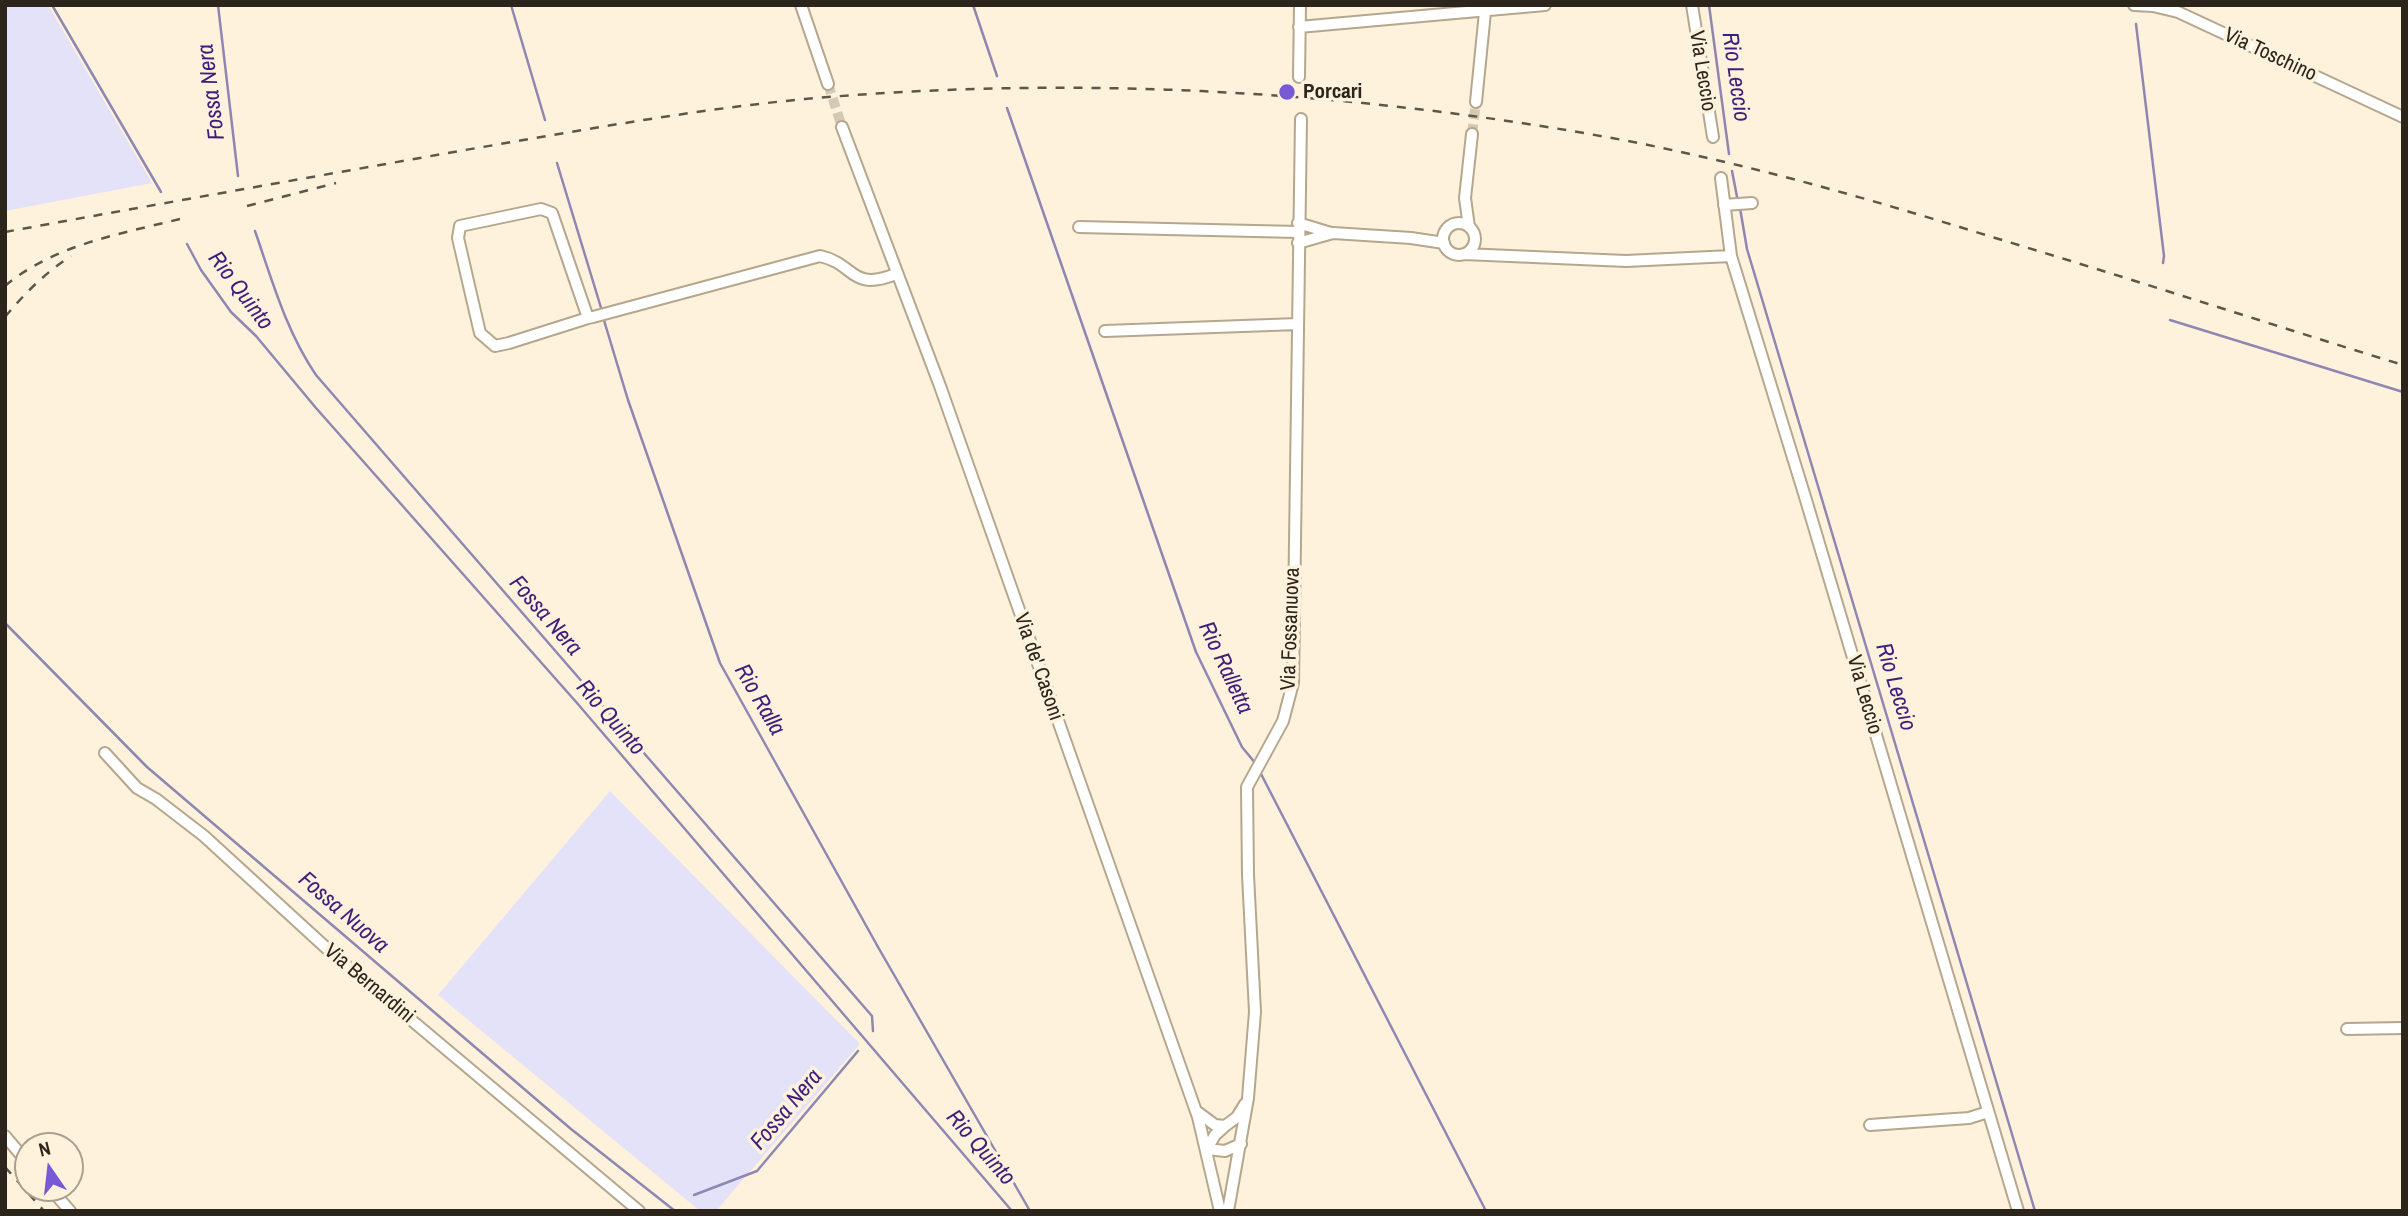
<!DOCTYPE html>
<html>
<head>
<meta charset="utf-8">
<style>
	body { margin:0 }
	#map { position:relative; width:2408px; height:1216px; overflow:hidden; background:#fef2dc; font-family:"Archivo Narrow",sans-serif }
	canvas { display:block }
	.frame { position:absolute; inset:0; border:7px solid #2b251b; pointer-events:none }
	.north { position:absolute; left:14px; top:1132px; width:70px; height:70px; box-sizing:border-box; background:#fef2dc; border:2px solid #aaa08f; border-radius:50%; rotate:346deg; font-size:19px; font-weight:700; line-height:28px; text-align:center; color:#2b251b }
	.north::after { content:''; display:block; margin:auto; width:24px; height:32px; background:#775ad4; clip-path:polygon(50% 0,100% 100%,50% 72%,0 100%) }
</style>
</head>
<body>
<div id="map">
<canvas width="2408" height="1216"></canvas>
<div class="frame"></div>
<div class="north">N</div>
</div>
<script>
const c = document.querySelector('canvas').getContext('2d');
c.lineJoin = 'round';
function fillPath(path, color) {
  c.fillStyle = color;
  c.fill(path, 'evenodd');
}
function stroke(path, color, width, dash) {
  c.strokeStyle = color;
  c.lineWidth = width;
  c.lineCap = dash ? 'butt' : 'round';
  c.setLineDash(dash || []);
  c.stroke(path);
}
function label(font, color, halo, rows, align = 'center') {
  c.font = font + ' "Archivo Narrow",sans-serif';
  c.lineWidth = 7;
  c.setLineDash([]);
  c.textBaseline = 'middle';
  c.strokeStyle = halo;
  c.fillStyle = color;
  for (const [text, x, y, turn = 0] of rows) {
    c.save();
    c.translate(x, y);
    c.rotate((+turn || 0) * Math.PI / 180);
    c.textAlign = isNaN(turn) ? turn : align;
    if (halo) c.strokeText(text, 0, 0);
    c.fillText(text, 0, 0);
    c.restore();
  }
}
fillPath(new Path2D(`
	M 5,5 L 48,5 L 152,183 L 5,211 Z
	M 610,791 L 860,1044 L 716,1211 L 700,1211 L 438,995 Z`), '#e4e2f8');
stroke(new Path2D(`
	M 52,5 L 161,192
	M 218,5 L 238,176
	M 511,5 L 545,120
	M 973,5 L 997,76
	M 1709,5 L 1729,154
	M 2136,24 L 2164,256 L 2163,263
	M 1007,108 L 1196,652 L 1242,747 L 1256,764
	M 557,163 L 602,311
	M 1732,171 L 1738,202
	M 1740,208 L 1747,249 L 2035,1211
	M 255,231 C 272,280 286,331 316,375 L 872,1016 L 873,1031
	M 187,244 L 201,270 L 231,312 L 256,336 L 316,408 L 577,703 L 1012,1211
	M 603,317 L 628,400 L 720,663 L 878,947 L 1030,1211
	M 2170,320 L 2403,392
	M 5,623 L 147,767 L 571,1129 L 675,1211
	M 1259,770 L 1486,1211
	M 694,1195 L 757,1171 L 858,1051`), '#8f86b2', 2.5);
stroke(new Path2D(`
	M 828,84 L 842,127
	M 1472,134 L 1476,102`), '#d4c9b5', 10, [10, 5]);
const street = new Path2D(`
	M 801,5 L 828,84
	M 1692,5 L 1713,137
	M 2134,5 L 2153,6 L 2178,12 L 2403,117
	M 1299,27 L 1545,5
	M 1299,77 L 1300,5
	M 1476,102 L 1485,12
	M 842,127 L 940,386 L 1198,1117 L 1220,1211
	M 1721,178 L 1731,256 L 1806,500 L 2018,1211
	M 1724,205 L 1752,203
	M 1298,223 L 1331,233
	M1443 239a16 16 0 1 1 32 0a16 16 0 1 1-32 0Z
	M 1079,227 L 1298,232
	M 1469,227 L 1465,198 L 1472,134
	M 1298,243 L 1333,233 L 1411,238 L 1444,243
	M 1464,254 L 1626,261 L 1731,256
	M 588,318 L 552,213 L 541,209 L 460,226 L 458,238 L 480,333 L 495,346 L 509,343 L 588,318 L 593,317 L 820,256 C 856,264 850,292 896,274
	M 1105,331 L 1298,324
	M 105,753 L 137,788 L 156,799 L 204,836 L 335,956 L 639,1211
	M 2347,1029 L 2403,1028
	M 1196,1111 L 1215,1125 L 1225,1126 L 1237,1117 L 1245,1104
	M 1870,1125 L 1969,1118 L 1988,1112
	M 1225,1126 L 1215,1135 L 1207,1149 L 1225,1151 L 1241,1144
	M 5,1136 L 28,1163
	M 50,1188 L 70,1211
	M 1228,1211 L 1248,1098 L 1255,1012 L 1248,875 L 1247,787 L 1283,721 L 1293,683 L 1301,119`);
stroke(street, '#b5a78d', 14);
stroke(street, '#fff', 10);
stroke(new Path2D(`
	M 247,206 L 336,183
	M 5,232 C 158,204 312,177 465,150 C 578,131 690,110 805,99 C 1075,75 1345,90 1612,138 C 1741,162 1867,198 1992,237 C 2129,278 2266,323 2403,365
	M 5,286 C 56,243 126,233 188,217
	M 5,317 C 25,293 45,273 71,256
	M 5,1167 L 44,1211`), '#5e5649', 2.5, [9, 9]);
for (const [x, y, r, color] of [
	[1287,92,9,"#775ad4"]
]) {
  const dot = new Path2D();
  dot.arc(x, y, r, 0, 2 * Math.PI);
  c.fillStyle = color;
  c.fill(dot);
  stroke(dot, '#fef2dc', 2.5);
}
label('21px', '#2b251b', '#fef2dc', [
	["Via Toschino",2270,55,25],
	["Via Leccio",1702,71,81],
	["Via Fossanuova",1291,629,-88],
	["Via de' Casoni",1038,667,71],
	["Via Leccio",1864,695,74],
	["Via Bernardini",369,984,40]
]);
label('bold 21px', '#2b251b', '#fef2dc', [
	["Porcari",1303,92]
], 'left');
label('italic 23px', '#3c1f7c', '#fef2dc', [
	["Rio Leccio",1735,77,82],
	["Fossa Nera",212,92,-97],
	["Rio Quinto",240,291,53],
	["Fossa Nera",545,616,49],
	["Rio Ralletta",1225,668,65],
	["Rio Leccio",1895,687,73],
	["Rio Ralla",759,700,60],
	["Rio Quinto",610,718,49],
	["Fossa Nuova",343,913,41],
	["Fossa Nera",787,1110,-50],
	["Rio Quinto",980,1148,49]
]);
</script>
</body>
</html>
